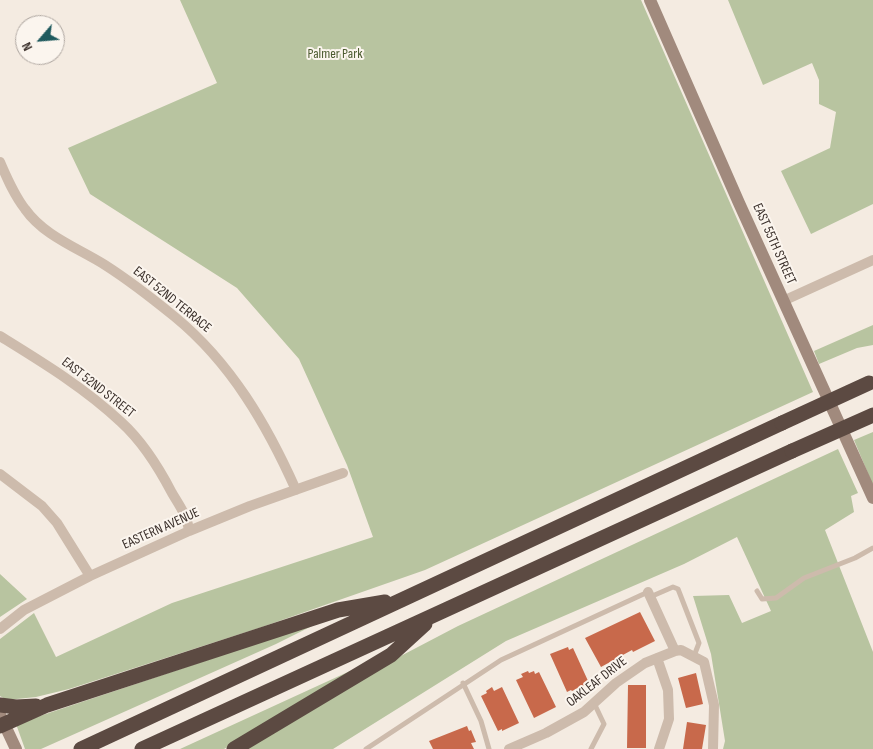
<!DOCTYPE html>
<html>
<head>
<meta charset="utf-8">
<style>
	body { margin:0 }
	#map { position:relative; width:873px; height:749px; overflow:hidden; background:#f4ebe1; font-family:"Sofia Sans Condensed",sans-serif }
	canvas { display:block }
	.north { position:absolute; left:15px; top:15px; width:50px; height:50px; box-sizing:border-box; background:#fbf5ee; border:1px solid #aea6a0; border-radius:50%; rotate:243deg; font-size:14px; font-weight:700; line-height:20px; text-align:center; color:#3b302b }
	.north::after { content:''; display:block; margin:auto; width:18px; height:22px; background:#1f5a5e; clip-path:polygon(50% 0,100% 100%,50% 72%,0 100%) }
</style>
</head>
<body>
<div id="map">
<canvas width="873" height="749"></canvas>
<div class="north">N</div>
</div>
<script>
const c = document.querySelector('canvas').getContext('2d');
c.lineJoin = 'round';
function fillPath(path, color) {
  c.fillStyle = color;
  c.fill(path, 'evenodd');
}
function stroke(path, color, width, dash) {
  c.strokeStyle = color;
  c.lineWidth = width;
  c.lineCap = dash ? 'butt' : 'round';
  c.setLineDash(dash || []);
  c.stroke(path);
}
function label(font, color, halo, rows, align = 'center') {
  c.font = font + ' "Sofia Sans Condensed",sans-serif';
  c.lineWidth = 4;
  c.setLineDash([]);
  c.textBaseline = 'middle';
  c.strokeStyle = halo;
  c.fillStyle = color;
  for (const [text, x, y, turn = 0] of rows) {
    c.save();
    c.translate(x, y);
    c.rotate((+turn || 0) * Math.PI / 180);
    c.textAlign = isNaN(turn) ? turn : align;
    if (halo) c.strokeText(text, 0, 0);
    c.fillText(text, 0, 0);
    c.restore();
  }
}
fillPath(new Path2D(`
	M 180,0 L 641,0 L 813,392 L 425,570 L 262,627 L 69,689 L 36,697 L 7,700 L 0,696 L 0,639 L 34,613 L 56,657 L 172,603 L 373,537 L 347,465 L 299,359 L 237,288 L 90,194 L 68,148 L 217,83 Z
	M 728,0 L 873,0 L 873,204 L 811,234 L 781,171 L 830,148 L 836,112 L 819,104 L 819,80 L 812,63 L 763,85 Z
	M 873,325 L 873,345 L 857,348 L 819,364 L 814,351 Z
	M 873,432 L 873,483 L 872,483 L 854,440 Z
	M 838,449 L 858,493 L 851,496 L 854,512 L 825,530 L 873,652 L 873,749 L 723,749 L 725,741 L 711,654 L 693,596 L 729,595 L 742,623 L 771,611 L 737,537 L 684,564 L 506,641 L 333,749 L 243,749 L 395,659 L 458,626 Z
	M 0,574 L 27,599 L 0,617 Z
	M 318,623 L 276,644 L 41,749 L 25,749 L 16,724 Z
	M 350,671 L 351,673 L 224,749 L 180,749 Z`), '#b8c4a0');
fillPath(new Path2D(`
	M 640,612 L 655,641 L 633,652 L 632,650 L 601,667 L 585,638 Z
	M 568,647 L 569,650 L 573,648 L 589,683 L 572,691 L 571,690 L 567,692 L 550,654 Z
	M 528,671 L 529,673 L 534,671 L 535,674 L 539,672 L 556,707 L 534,718 L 516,680 L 523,677 L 521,674 Z
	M 696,673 L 703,704 L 686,708 L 678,678 Z
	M 628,685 L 646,685 L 646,748 L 627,748 Z
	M 492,687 L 494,691 L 502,687 L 519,723 L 502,731 L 502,729 L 498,731 L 481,696 L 487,693 L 486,691 Z
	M 687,722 L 706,725 L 702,749 L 683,749 Z
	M 467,726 L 469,731 L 471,730 L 476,742 L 471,743 L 474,749 L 433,749 L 429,741 Z`), '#c8694b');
stroke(new Path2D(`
	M 757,591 L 762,599 L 776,598 L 804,578 L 855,558 L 873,548
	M 650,597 L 673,587 L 678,589 L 699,643 L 694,656
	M 463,683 L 481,721 L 489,749
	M 366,749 L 501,660 L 648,592
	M 591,749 L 604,724 L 594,703`), '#cdbbac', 5);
stroke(new Path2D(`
	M 0,162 C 7,178 14,195 25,209 C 44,236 78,248 105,265 C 130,281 153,299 175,317 C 231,363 267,425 296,490
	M 783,301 L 873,260
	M 0,336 C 42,362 85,388 121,422 C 142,441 159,468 172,493 C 179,505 188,517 189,531
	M 0,474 L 42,506 L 57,523 L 90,576
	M 648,592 L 675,651
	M 0,629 L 24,610 L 90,576 L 189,531 L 250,506 L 343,473
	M 657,658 L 668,690 L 669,719 L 659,749
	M 509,749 L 546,733 L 584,712 L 616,683 L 645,663 L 675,651 L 681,650 L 704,662 L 714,705 L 713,749`), '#cdbbac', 10);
stroke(new Path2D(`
	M 650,0 L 739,203 L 873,498
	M 0,715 L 16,749`), '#a18a7d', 12);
stroke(new Path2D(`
	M 0,705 L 16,707 L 36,706
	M 0,726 L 47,705 L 338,610 L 385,602
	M 81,749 L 782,423
	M 142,749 L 792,451
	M 234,749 L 391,655 L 425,624`), '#5c4a42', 15);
stroke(new Path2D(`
	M 782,423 L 869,383
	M 792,451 L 873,415`), '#5c4a42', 15);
label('14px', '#4a5a2e', '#fbf5ee', [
	["Palmer Park",335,54]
]);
label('14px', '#3b302b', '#fbf5ee', [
	["EAST 55TH STREET",774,244,66],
	["EAST 52ND TERRACE",172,300,39],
	["EAST 52ND STREET",98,388,38],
	["EASTERN AVENUE",161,529,-24],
	["OAKLEAF DRIVE",597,682,-38]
]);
</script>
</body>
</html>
